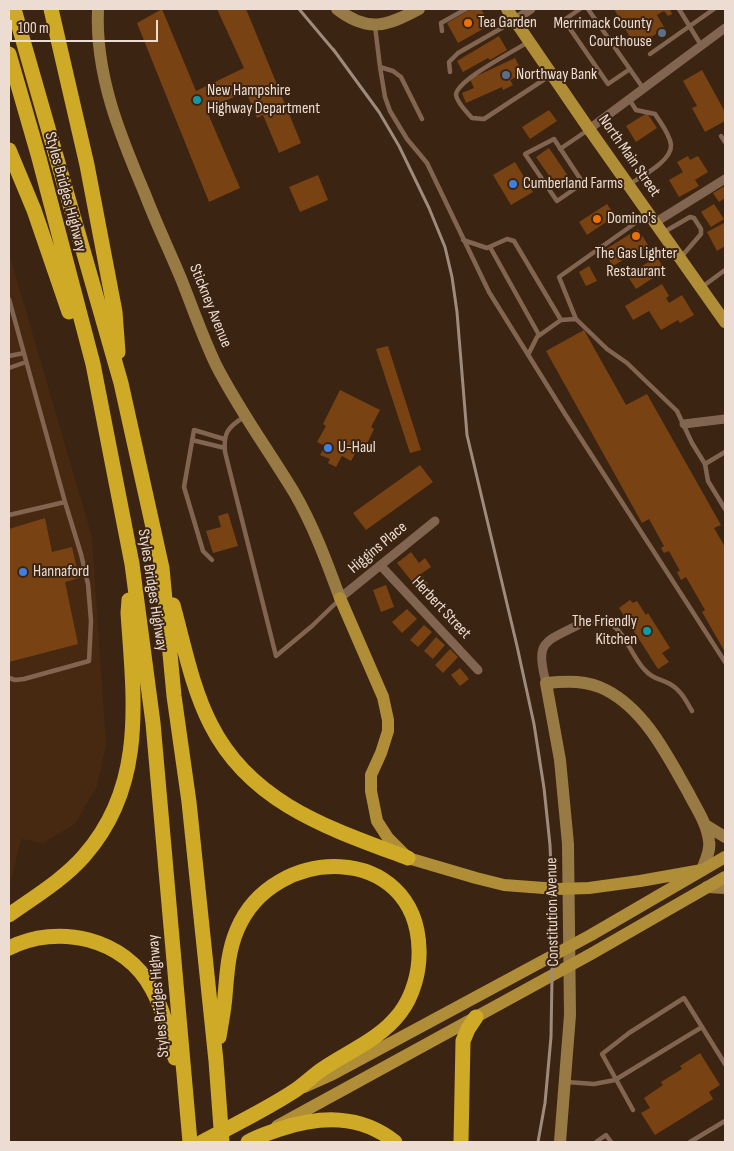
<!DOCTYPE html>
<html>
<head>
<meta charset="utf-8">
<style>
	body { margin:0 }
	#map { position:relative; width:734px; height:1151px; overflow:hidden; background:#3c2412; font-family:"Sofia Sans Condensed",sans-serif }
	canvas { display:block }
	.frame { position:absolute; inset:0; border:10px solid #ecdcd1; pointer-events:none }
	.scale { position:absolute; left:10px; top:20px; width:148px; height:22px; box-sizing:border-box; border:2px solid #ecdcd1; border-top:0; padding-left:6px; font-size:15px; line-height:18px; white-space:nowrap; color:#ecdcd1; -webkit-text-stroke:4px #3c2412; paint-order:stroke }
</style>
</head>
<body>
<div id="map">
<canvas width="734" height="1151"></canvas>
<div class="frame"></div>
<div class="scale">100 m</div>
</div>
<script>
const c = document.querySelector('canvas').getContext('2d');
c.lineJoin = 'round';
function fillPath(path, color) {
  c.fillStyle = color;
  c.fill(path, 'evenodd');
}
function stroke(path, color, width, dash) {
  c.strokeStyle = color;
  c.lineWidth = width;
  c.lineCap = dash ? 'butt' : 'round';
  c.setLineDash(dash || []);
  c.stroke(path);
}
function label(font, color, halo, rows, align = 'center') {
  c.font = font + ' "Sofia Sans Condensed",sans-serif';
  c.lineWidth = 4;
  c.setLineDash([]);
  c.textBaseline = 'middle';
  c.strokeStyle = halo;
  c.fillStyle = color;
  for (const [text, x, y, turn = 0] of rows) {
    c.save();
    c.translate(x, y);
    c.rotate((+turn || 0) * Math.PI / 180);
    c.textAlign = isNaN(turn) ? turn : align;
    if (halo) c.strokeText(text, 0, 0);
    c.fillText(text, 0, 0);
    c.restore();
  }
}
fillPath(new Path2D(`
	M 9,253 L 92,537 L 106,745 L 97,786 L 75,824 L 43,843 L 21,839 L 10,884 L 9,884 Z`), '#472912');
fillPath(new Path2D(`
	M 162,9 L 196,91 L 244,68 L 217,9 L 246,9 L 301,143 L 279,153 L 263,115 L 257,118 L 246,92 L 206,109 L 240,188 L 209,202 L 137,23 Z
	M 471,9 L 481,9 L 490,25 L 458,43 L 447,23 Z
	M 614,9 L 670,9 L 672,14 L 668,16 L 664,11 L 657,15 L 665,29 L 635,46 Z
	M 499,36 L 507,50 L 490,60 L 488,58 L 463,72 L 457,61 Z
	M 515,58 L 523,74 L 510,80 L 513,85 L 503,90 L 502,87 L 466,103 L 462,93 L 474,88 L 470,79 Z
	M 702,70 L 725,112 L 725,121 L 705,132 L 692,108 L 697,106 L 683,81 Z
	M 549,110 L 557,121 L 530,139 L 522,127 Z
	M 647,113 L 657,128 L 636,142 L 626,126 Z
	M 549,148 L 572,182 L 559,190 L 536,157 Z
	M 688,156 L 690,160 L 698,156 L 708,172 L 695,180 L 699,186 L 679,197 L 669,180 L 683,172 L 677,162 Z
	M 515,162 L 533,192 L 511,205 L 493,175 Z
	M 318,175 L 328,200 L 300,212 L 289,187 Z
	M 725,186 L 725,198 L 719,202 L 713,193 Z
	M 607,204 L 615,216 L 587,235 L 579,222 Z
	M 714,204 L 724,219 L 711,227 L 701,212 Z
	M 724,223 L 725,226 L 725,246 L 717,251 L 707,232 Z
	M 638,229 L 648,245 L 613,266 L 603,251 Z
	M 657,257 L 665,270 L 636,289 L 627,275 Z
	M 589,266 L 597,281 L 586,286 L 579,272 Z
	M 662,284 L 669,296 L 666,298 L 669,303 L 682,295 L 694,315 L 680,323 L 678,320 L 661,330 L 649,311 L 633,320 L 625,306 Z
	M 584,330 L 626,405 L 647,394 L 721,525 L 714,528 L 725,547 L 725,652 L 702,612 L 705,610 L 686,577 L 681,580 L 677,572 L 680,571 L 669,551 L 664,553 L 661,548 L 664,546 L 649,519 L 642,523 L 546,351 Z
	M 388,346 L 421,450 L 410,453 L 376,349 Z
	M 340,390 L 380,410 L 371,427 L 374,429 L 365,448 L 360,445 L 351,461 L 342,456 L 336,467 L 328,463 L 330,459 L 320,455 L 325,446 L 317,442 L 326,426 L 323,424 Z
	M 420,465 L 433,482 L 366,530 L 353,513 Z
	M 228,513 L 238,546 L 213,553 L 206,531 L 221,527 L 218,516 Z
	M 45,518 L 52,552 L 72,547 L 79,578 L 65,582 L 78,644 L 9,662 L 9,529 Z
	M 411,552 L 419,563 L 425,558 L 431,567 L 421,574 L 428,584 L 419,590 L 397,563 Z
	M 386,585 L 394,607 L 381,612 L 373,590 Z
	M 630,600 L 633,603 L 637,601 L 646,615 L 648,613 L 670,648 L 662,653 L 669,662 L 658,669 L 619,608 Z
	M 407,609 L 417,619 L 402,633 L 392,622 Z
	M 424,625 L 432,632 L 418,647 L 410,640 Z
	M 436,637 L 445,645 L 433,659 L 424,651 Z
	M 450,649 L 458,657 L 443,673 L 435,665 Z
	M 460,668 L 469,679 L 460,686 L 451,675 Z
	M 700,1053 L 720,1085 L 709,1092 L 713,1099 L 655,1135 L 641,1113 L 650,1108 L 644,1098 L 663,1085 L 661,1082 L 682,1069 L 680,1066 Z`), '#794213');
stroke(new Path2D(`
	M 580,9 L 564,20 L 608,84 L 630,69
	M 588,9 L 643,88
	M 679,9 L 701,45
	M 375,26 L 380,67 L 393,71 L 401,77 L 422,119
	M 442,31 L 441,23 L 466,9
	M 528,42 C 515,51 456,80 456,95 C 457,103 467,112 472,118 L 484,119 L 551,75
	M 650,54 L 714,9
	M 380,67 L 385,97 L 390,111 L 407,139 L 427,163 L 489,292 L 565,414 L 725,662
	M 450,72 L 449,62 L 458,53 L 514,21
	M 629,99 L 636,110 L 655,114 C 660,122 670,134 671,145 C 672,161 642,176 630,184
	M 721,136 L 725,142
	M 554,139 L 583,183 L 557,201 L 525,154 Z
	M 560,149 L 588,130
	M 664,232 L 690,217 L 694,218 L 701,229 L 701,234 L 682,256
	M 463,240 L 487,248 L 507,239 L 514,241 L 561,320 L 537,337 L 528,355
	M 490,247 L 539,335
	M 702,287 L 725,270
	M 9,299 L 65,502 L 81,554 L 88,584 L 91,621 L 89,661 L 24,679 L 15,680 L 9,678
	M 576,319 L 559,277 L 648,214
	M 561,320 L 576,319 L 607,349 L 627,363 L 677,411 L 692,443 L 705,464
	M 9,356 L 24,353
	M 9,368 L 26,362
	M 244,417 C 228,427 223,433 225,452 L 276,656 L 312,626 L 339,600
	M 192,440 L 225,448
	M 725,452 L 705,464 L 708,481 L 725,509
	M 9,515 L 65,502
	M 212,560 L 203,551 L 184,487 L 194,430 L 224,439
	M 578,625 C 589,622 602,619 612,625 C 625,633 633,658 644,669 C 652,679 661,679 670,684 C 681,690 686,701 692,711
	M 567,1082 L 594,1084 L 615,1080 L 702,1027
	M 633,1110 L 602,1054 L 629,1033 L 684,998 L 725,1064
	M 596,1142 L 606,1135 L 611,1142
	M 690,1142 L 725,1121`), '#816551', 4.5);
stroke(new Path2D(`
	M 515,20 L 531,9
	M 589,129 L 725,28
	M 656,222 L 725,179
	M 684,424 L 725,419
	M 381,566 L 478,670
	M 340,598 L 435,521
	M 546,683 C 536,642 542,643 578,625`), '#816551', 9);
stroke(new Path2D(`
	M 98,9 C 95,75 120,135 145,194 C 156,223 170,252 182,281 C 193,309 203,338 216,365 C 239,410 269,451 295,494 C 314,527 327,563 340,598
	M 337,9 C 368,33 387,26 419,9
	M 707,826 L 725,837
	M 707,887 L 725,888
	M 560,1142 L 570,1015 L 568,844 L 560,760 L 546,683 C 567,681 587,680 606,690 C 645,710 667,755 688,792 C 696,808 707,823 709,841 C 711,850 705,861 702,870`), '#987a44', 12);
stroke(new Path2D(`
	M 507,9 L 589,129 L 725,322
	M 340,598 L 383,697 L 388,720 L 388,731 L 381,753 L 371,775 L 371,791 L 377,821 L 388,838 L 408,858 L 476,878 L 504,885 L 557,889 L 589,888 L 640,881 L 702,870
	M 304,1087 L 333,1074 L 591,935 L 725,857
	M 277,1126 L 591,954 L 725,877`), '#b08e38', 12);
stroke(new Path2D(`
	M 14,9 L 121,383 L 162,568 L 174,696 L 189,802 L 216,1061 L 222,1142
	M 51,9 L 87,165 L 115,312 L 118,352
	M 9,54 L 39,158 L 93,364 L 132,564 L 153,723 L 190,1142
	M 9,150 L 34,210 L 69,312
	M 173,605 C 184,645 192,688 211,725 C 251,804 331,829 408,858
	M 9,915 C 34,897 63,880 84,856 C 146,786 134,700 128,613 L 129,600
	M 9,948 C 58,923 125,938 152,989 C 164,1011 169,1035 175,1058
	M 202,1142 C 232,1126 263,1111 291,1093 C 303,1086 313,1075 324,1068 C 351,1050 380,1039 400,1013 C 413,996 420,971 419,949 C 416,842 273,843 237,930 C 228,951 227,973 225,996 C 224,1010 221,1024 219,1037
	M 248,1142 C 258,1136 269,1133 280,1129 C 320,1116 360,1114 395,1142
	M 461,1142 L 463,1041 L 468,1029 L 476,1017`), '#cfaa27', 15);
stroke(new Path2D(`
	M 299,9 L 336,53
	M 333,49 L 379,112 L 399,146 L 429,208 L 445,247 L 452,277 L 457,312 L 467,435 L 517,646 L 534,724 L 544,788 L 550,845 L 553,917 L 551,1037 L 545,1103 L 538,1142`), '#9e8b7c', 3);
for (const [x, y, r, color] of [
	[468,23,5,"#e8710a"],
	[662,33,5,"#5c6f8a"],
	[506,75,5,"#5c6f8a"],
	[197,100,5,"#0f9aa8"],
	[513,184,5,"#3f7fe0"],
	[597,219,5,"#e8710a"],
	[636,236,5,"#e8710a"],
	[328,448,5,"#3f7fe0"],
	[23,572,5,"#3f7fe0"],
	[647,631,5,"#0f9aa8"]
]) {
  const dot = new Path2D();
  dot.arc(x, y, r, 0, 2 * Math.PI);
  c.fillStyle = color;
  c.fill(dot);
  stroke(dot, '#3c2412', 2);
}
label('16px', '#ecdcd1', '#3c2412', [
	["Tea Garden",478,23],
	["Merrimack County",652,24,"right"],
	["Courthouse",652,42,"right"],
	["Northway Bank",516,75],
	["New Hampshire",207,91],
	["Highway Department",207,109],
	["Cumberland Farms",523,184],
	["Domino's",607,219],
	["The Gas Lighter",636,254,"center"],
	["Restaurant",636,272,"center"],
	["U-Haul",338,448],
	["Hannaford",33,572],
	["The Friendly",637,622,"right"],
	["Kitchen",637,640,"right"]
], 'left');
label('16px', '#ecdcd1', '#3c2412', [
	["North Main Street",629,156,55],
	["Styles Bridges Highway",65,192,75],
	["Stickney Avenue",210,306,68],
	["Higgins Place",378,548,-40],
	["Styles Bridges Highway",152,590,81],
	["Herbert Street",441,608,47],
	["Constitution Avenue",553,912,-91],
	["Styles Bridges Highway",159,996,-95]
]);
</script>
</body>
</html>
